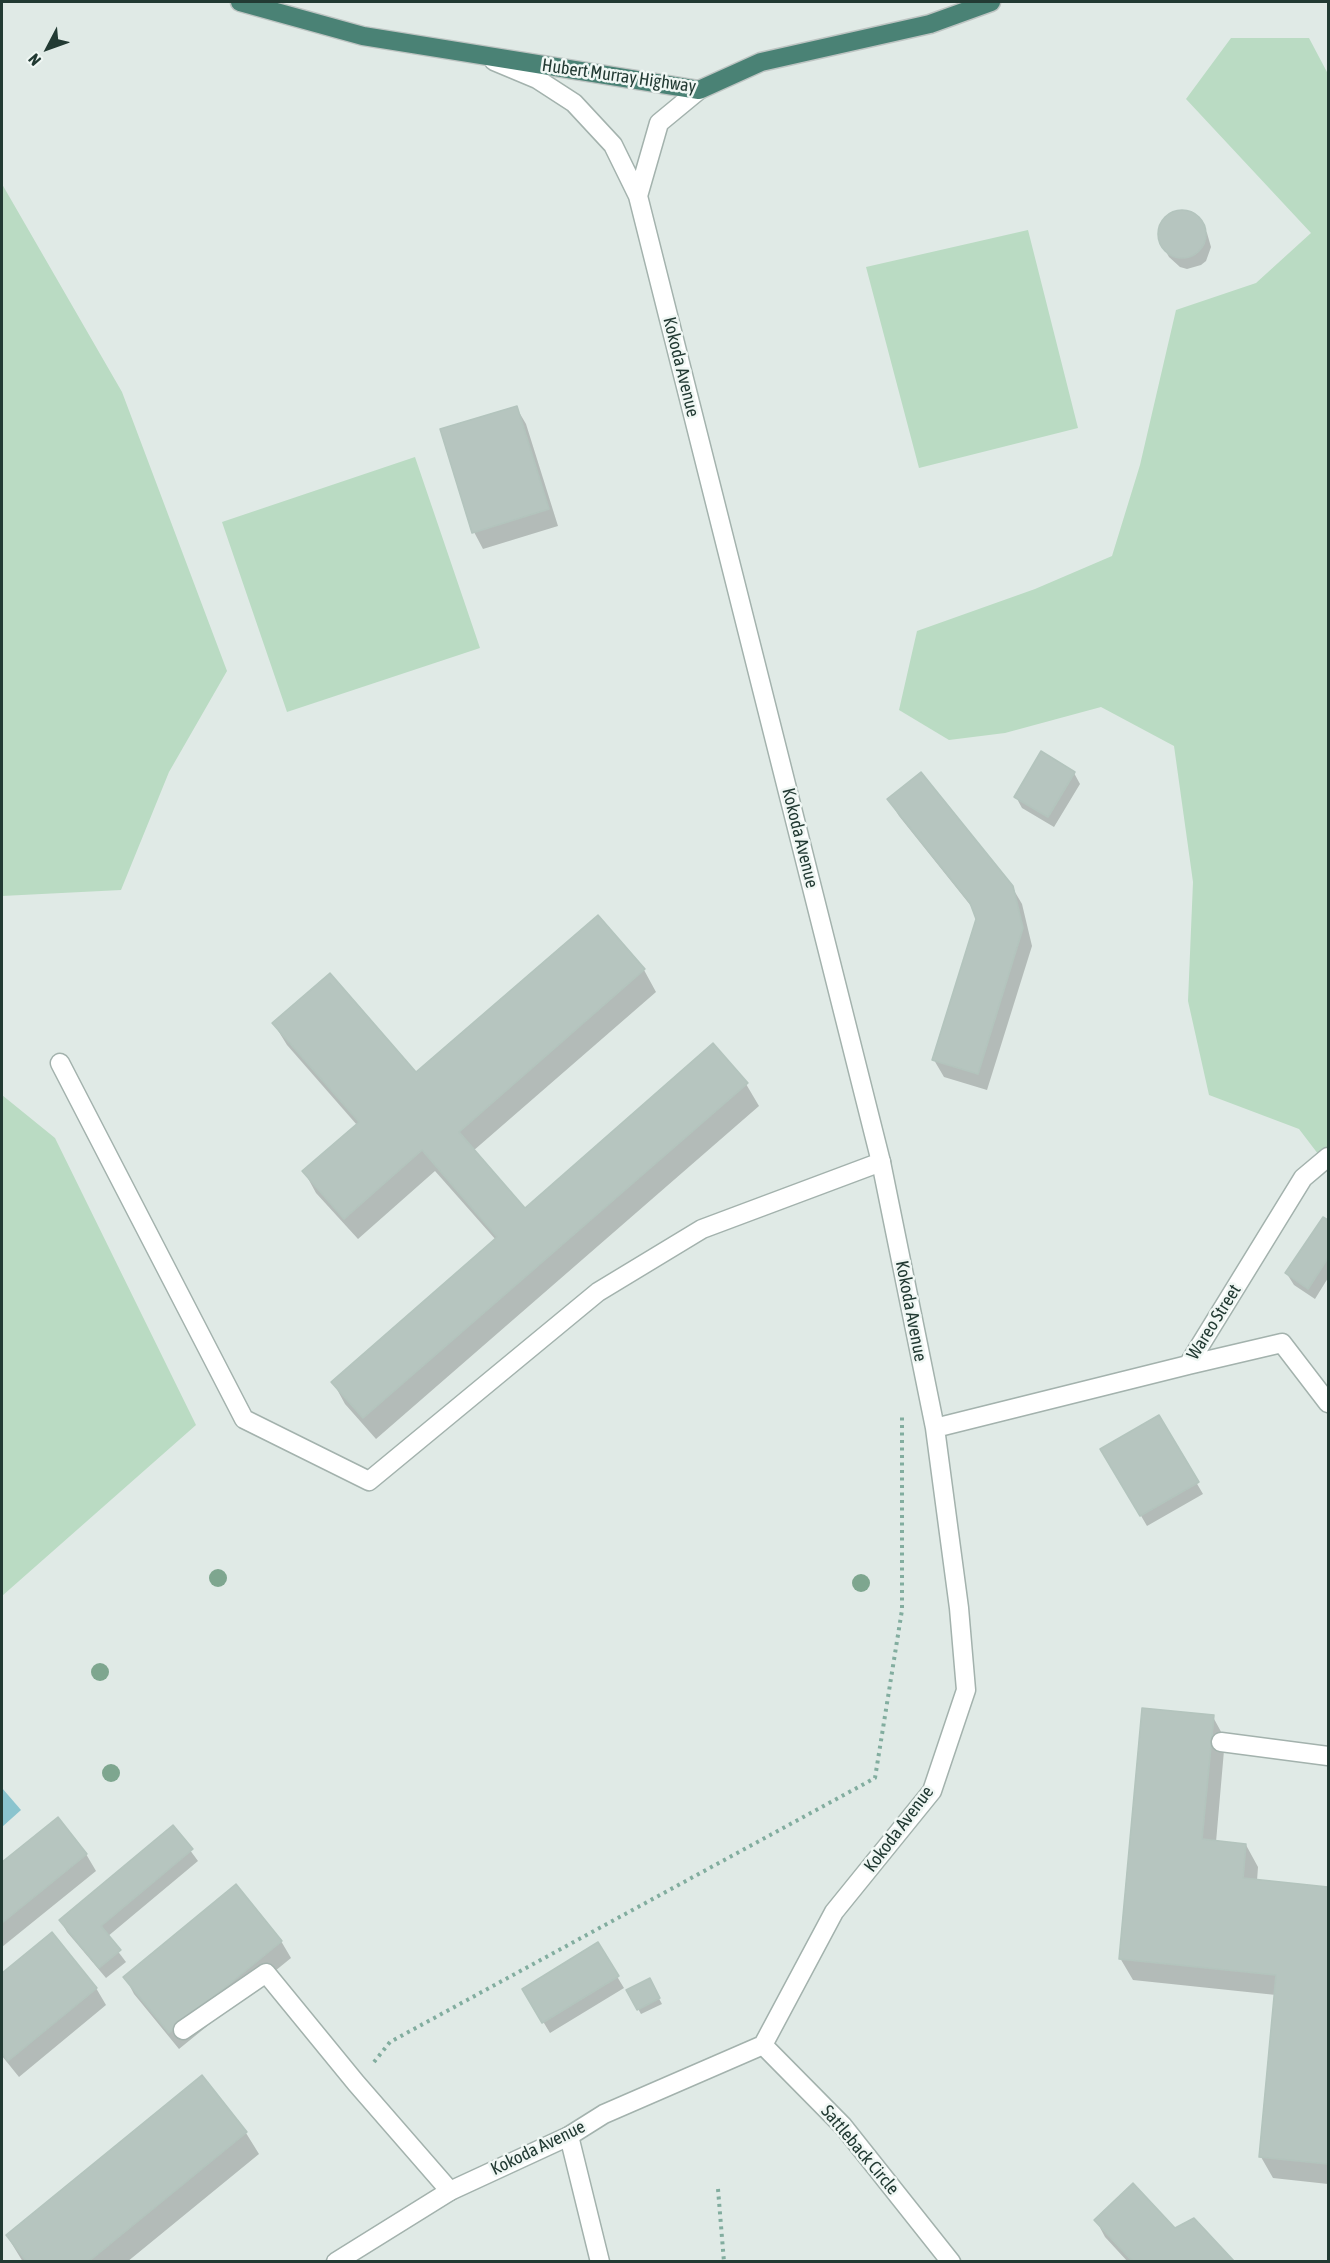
<!DOCTYPE html>
<html>
<head>
<meta charset="utf-8">
<style>
	body { margin:0 }
	#map { position:relative; width:1330px; height:2263px; overflow:hidden; background:#e0eae6; font-family:"Asap Condensed",sans-serif }
	canvas { display:block }
	.frame { position:absolute; inset:0; border:3px solid #223a33; pointer-events:none }
	.north { position:absolute; left:18px; top:18px; width:60px; height:60px; -webkit-text-stroke:4px #f0f7f4; paint-order:stroke; rotate:229deg; font-size:16px; font-weight:700; line-height:24px; text-align:center; color:#223a33 }
	.north::after { content:''; display:block; margin:auto; width:21px; height:27px; background:#223a33; clip-path:polygon(50% 0,100% 100%,50% 72%,0 100%) }
</style>
</head>
<body>
<div id="map">
<canvas width="1330" height="2263"></canvas>
<div class="frame"></div>
<div class="north">N</div>
</div>
<script>
const c = document.querySelector('canvas').getContext('2d');
c.lineJoin = 'round';
function fillPath(path, color) {
  c.fillStyle = color;
  c.fill(path, 'evenodd');
}
function stroke(path, color, width, dash) {
  c.strokeStyle = color;
  c.lineWidth = width;
  c.lineCap = dash ? 'butt' : 'round';
  c.setLineDash(dash || []);
  c.stroke(path);
}
function label(font, color, halo, rows, align = 'center') {
  c.font = font + ' "Asap Condensed",sans-serif';
  c.lineWidth = 5;
  c.setLineDash([]);
  c.textBaseline = 'middle';
  c.strokeStyle = halo;
  c.fillStyle = color;
  for (const [text, x, y, turn = 0] of rows) {
    c.save();
    c.translate(x, y);
    c.rotate((+turn || 0) * Math.PI / 180);
    c.textAlign = isNaN(turn) ? turn : align;
    if (halo) c.strokeText(text, 0, 0);
    c.fillText(text, 0, 0);
    c.restore();
  }
}
fillPath(new Path2D(`
	M 1231,38 L 1309,38 L 1328,74 L 1328,1167 L 1299,1129 L 1209,1095 L 1188,1001 L 1193,882 L 1174,746 L 1101,707 L 1005,733 L 949,740 L 899,710 L 917,631 L 1035,589 L 1112,556 L 1140,465 L 1176,310 L 1256,283 L 1311,233 L 1186,99 Z
	M 2,184 L 122,392 L 227,671 L 169,772 L 121,890 L 2,896 Z
	M 1028,230 L 1078,428 L 919,468 L 866,267 Z
	M 415,457 L 480,648 L 287,712 L 222,522 Z
	M 2,1095 L 55,1138 L 196,1425 L 2,1596 Z`), '#badbc3');
fillPath(new Path2D(`
	M 2,1788 L 21,1810 L 2,1827 Z`), '#8ac4ce');
fillPath(new Path2D(`
	M 1174,213 L 1188,213 L 1200,221 L 1207,233 L 1211,247 L 1206,261 L 1201,265 L 1187,269 L 1180,267 L 1169,257 L 1162,245 L 1160,230 L 1162,223 Z
	M 516,407 L 526,424 L 558,526 L 483,549 L 474,532 Z
	M 1074,773 L 1080,784 L 1054,827 L 1022,808 L 1016,797 Z
	M 889,800 L 1012,887 L 1022,904 L 1032,946 L 987,1090 L 944,1077 L 934,1060 L 978,919 L 975,911 L 899,816 Z
	M 644,970 L 656,992 L 473,1151 L 524,1210 L 746,1084 L 759,1106 L 376,1439 L 345,1404 L 333,1382 L 496,1240 L 435,1171 L 358,1239 L 316,1193 L 304,1171 L 357,1125 L 287,1045 L 274,1024 L 416,1074 Z
	M 1323,1219 L 1328,1222 L 1328,1278 L 1315,1299 L 1294,1285 L 1287,1274 Z
	M 1158,1417 L 1203,1494 L 1147,1526 L 1102,1449 Z
	M 1213,1717 L 1225,1739 L 1216,1842 L 1246,1845 L 1258,1867 L 1257,1881 L 1328,1888 L 1328,2184 L 1273,2178 L 1261,2157 L 1276,1995 L 1133,1980 L 1120,1958 Z
	M 58,1819 L 86,1854 L 96,1871 L 2,1947 L 2,1864 Z
	M 173,1827 L 198,1861 L 107,1937 L 126,1962 L 106,1978 L 67,1932 L 61,1921 Z
	M 51,1934 L 96,1988 L 106,2005 L 19,2077 L 2,2056 L 2,1975 Z
	M 281,1941 L 291,1958 L 179,2049 L 134,1994 L 125,1977 Z
	M 598,1945 L 624,1988 L 550,2033 L 524,1990 Z
	M 649,1980 L 662,2004 L 641,2014 L 628,1991 Z
	M 246,2133 L 259,2154 L 127,2262 L 23,2262 L 7,2236 Z
	M 1096,2220 L 1175,2230 L 1233,2262 L 1128,2262 L 1105,2237 Z`), '#0003');
const building = new Path2D(`
	M1158 234a24 24 0 1 1 48 0a24 24 0 1 1-48 0Z
	M 517,406 L 549,509 L 472,533 L 440,429 Z
	M 1041,751 L 1075,772 L 1048,817 L 1014,797 Z
	M 921,772 L 1013,886 L 1023,928 L 978,1074 L 932,1060 L 976,919 L 970,903 L 887,799 Z
	M 598,915 L 645,969 L 459,1132 L 525,1208 L 713,1043 L 748,1083 L 363,1418 L 331,1382 L 497,1237 L 422,1150 L 344,1219 L 302,1171 L 359,1122 L 272,1023 L 330,973 L 416,1072 Z
	M 1323,1217 L 1328,1220 L 1328,1258 L 1308,1289 L 1285,1273 Z
	M 1159,1415 L 1199,1482 L 1140,1516 L 1100,1449 Z
	M 1142,1708 L 1214,1715 L 1202,1839 L 1246,1844 L 1243,1878 L 1328,1887 L 1328,2164 L 1259,2157 L 1276,1975 L 1119,1959 Z
	M 58,1817 L 87,1854 L 2,1923 L 2,1862 Z
	M 173,1825 L 193,1849 L 101,1926 L 121,1950 L 99,1968 L 59,1920 Z
	M 236,1884 L 282,1941 L 169,2033 L 123,1977 Z
	M 52,1932 L 97,1988 L 8,2061 L 2,2053 L 2,1973 Z
	M 598,1942 L 619,1976 L 542,2023 L 522,1989 Z
	M 650,1978 L 660,1998 L 637,2010 L 626,1990 Z
	M 202,2075 L 247,2132 L 88,2262 L 27,2262 L 6,2235 Z
	M 1133,2183 L 1175,2228 L 1194,2218 L 1235,2262 L 1133,2262 L 1094,2220 Z`);
fillPath(building, '#b6c5bf');
stroke(building, '#b3c4bd', 1.5);
const service = new Path2D(`
	M 60,1063 L 244,1419 L 369,1481 L 598,1292 L 702,1229 L 881,1162
	M 1221,1742 L 1328,1756
	M 183,2030 L 266,1973 L 356,2083 L 450,2191
	M 569,2136 L 600,2262`);
const minor = new Path2D(`
	M 494,61 L 537,79 L 574,103 L 613,145 L 638,196
	M 1188,1365 L 1282,1343 L 1328,1403
	M 935,1428 L 1188,1365 L 1303,1178 L 1328,1157
	M 763,2045 L 843,2126 L 951,2262
	M 336,2262 L 450,2191 L 569,2136 L 604,2114 L 763,2045 L 834,1912 L 932,1791 L 966,1690 L 959,1608 L 935,1428 L 881,1162 L 638,196 L 659,123 L 699,90`);
const trunk = new Path2D(`
	M 240,2 L 363,36 L 699,90 L 761,62 L 930,24 L 991,2`);
stroke(service, '#a3b2ad', 21);
stroke(minor, '#a3b2ad', 21);
stroke(trunk, '#bdc4c2', 21);
stroke(new Path2D(`
	M 374,2062 L 390,2042 L 875,1778 L 902,1610 L 902,1414
	M 718,2189 L 724,2262`), '#82ad9f', 4, [3, 4.5]);
stroke(service, '#fff', 18);
stroke(minor, '#fff', 18);
stroke(trunk, '#4a8275', 18);
c.fillStyle = '#7ea68f';
for (const [x, y] of [
	[218,1578],
	[861,1583],
	[100,1672],
	[111,1773]
]) {
  c.beginPath();
  c.arc(x, y, 9, 0, 2 * Math.PI);
  c.fill();
}
label('18px', '#223a33', '#f0f7f4', [
	["Hubert Murray Highway",619,76,8],
	["Kokoda Avenue",681,367,76],
	["Kokoda Avenue",800,838,76],
	["Kokoda Avenue",911,1311,79],
	["Wareo Street",1214,1322,-58],
	["Kokoda Avenue",899,1829,-53],
	["Kokoda Avenue",538,2148,-26],
	["Sattleback Circle",860,2150,50]
]);
</script>
</body>
</html>
